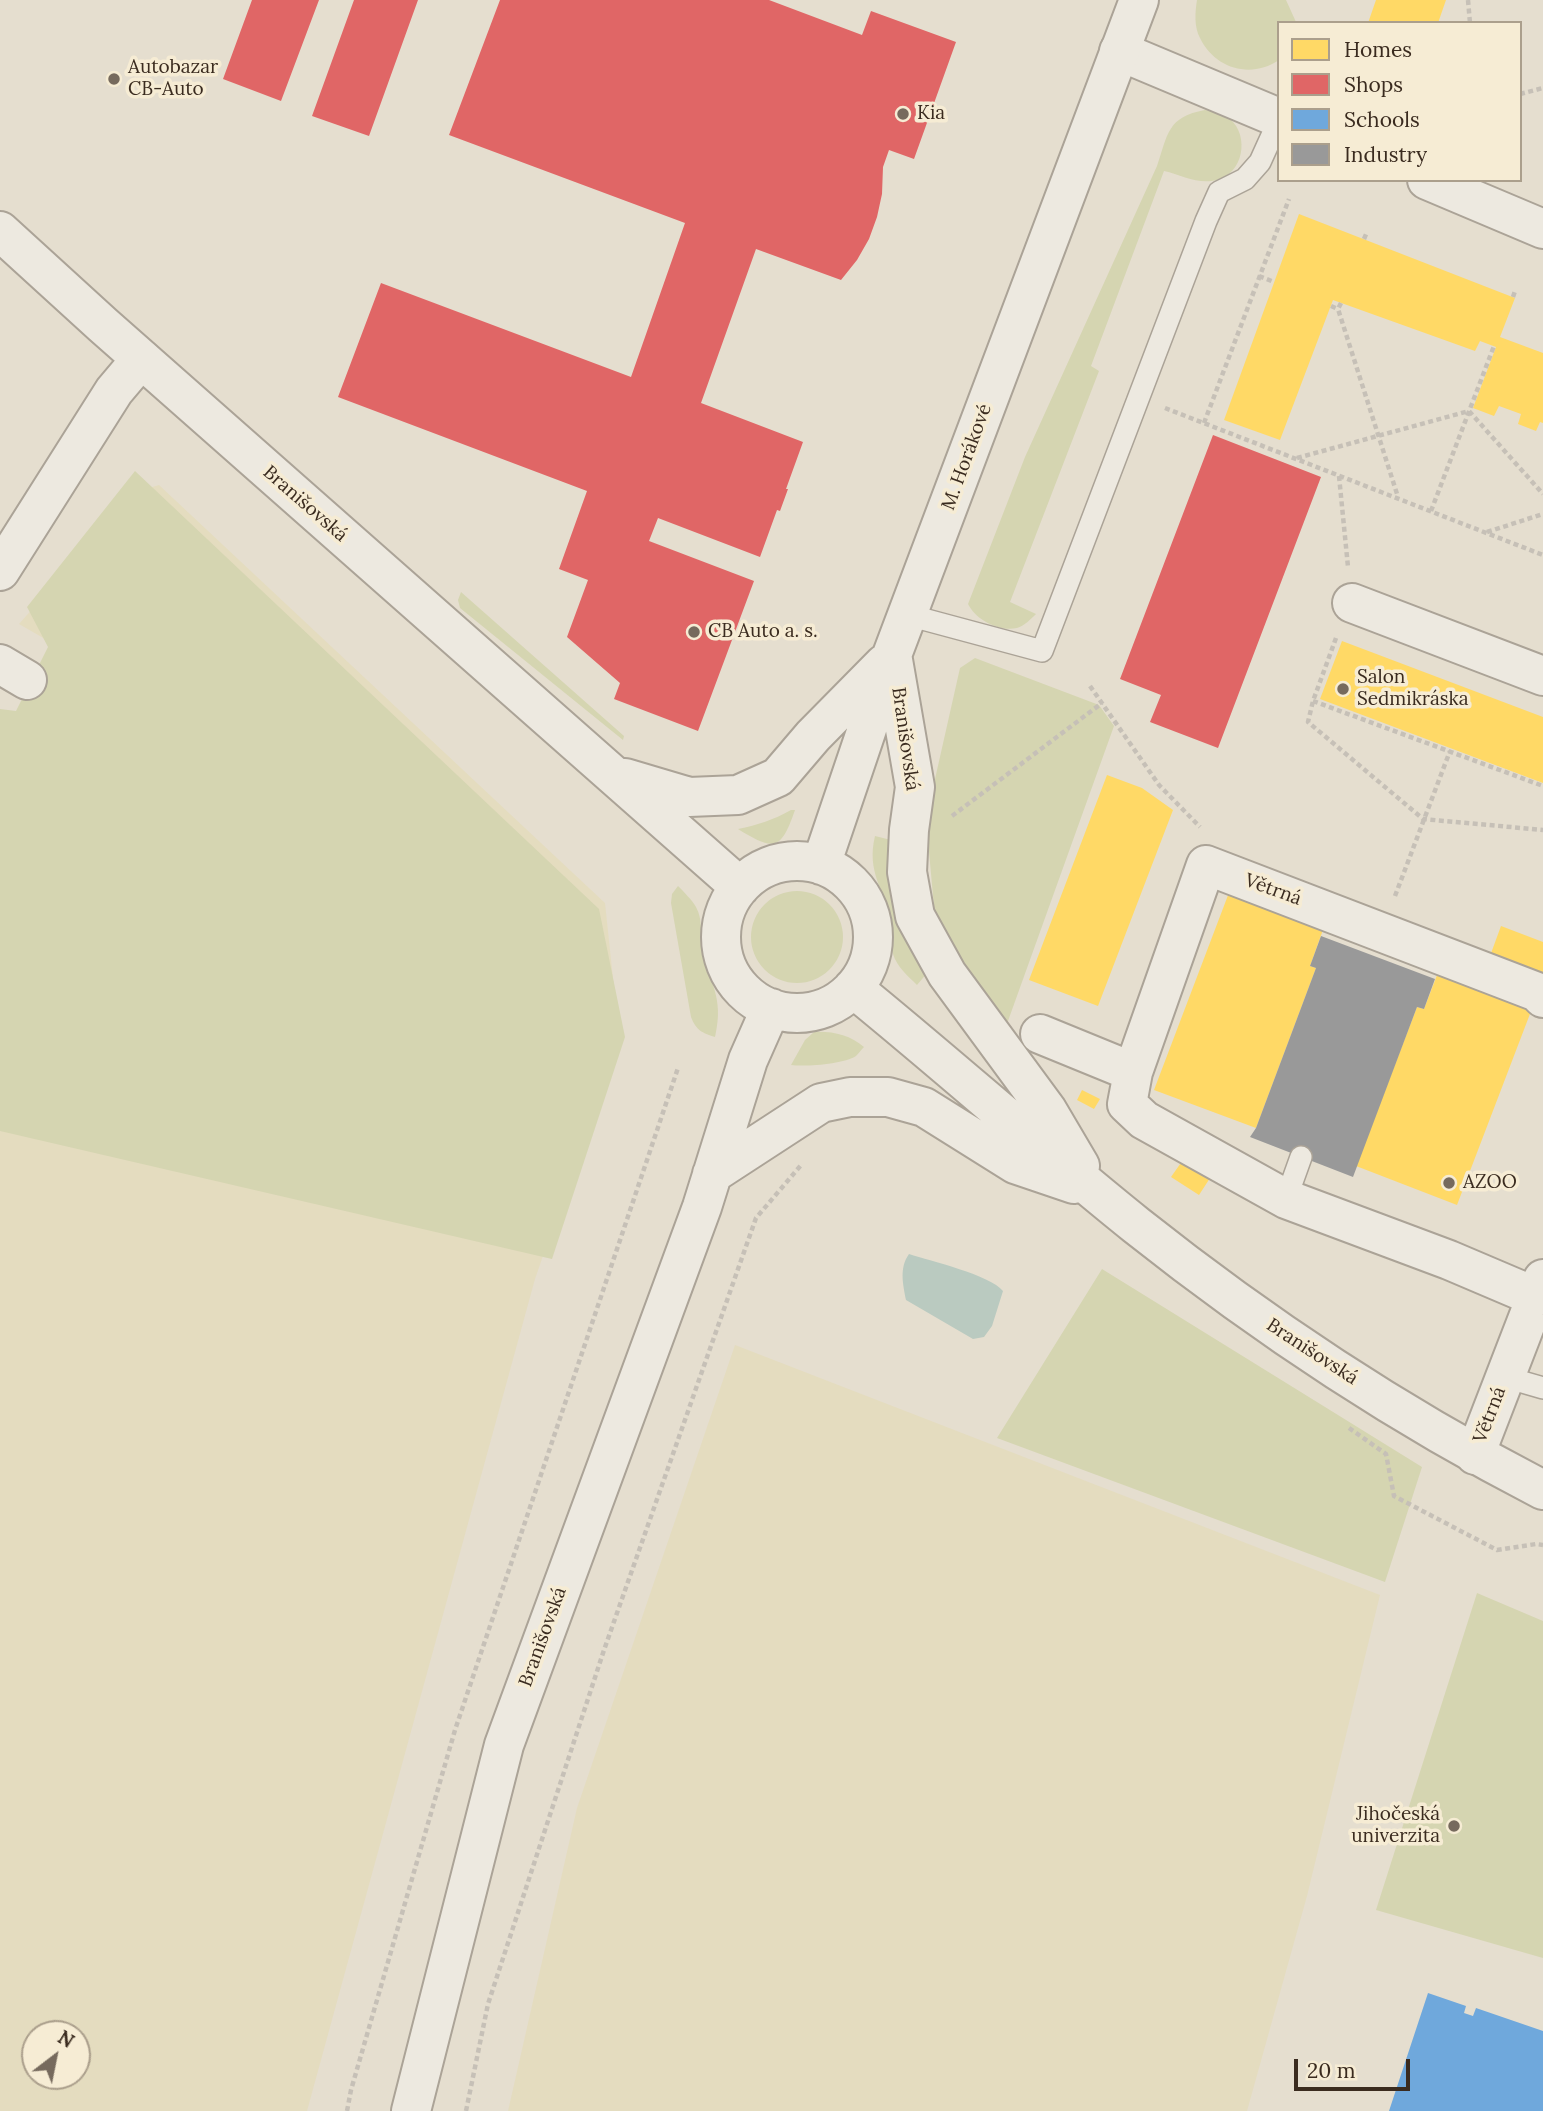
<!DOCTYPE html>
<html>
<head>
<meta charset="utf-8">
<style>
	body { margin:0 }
	#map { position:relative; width:1543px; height:2111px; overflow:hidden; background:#e5decf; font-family:Lora,serif }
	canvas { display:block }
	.legend { position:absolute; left:1277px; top:21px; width:245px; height:161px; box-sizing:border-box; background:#f6ecd4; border:2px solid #ab9f8c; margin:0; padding:9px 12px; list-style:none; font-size:21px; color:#3a2b1f }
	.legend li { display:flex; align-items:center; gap:14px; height:35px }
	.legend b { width:35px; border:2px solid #ab9f8c }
	.north { position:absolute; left:21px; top:2020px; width:70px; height:70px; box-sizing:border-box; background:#f6ecd4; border:2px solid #ab9f8c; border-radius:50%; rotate:32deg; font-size:19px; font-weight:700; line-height:28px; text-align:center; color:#3a2b1f }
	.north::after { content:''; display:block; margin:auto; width:24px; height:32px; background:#766a5d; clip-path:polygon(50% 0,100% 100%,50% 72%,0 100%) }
	.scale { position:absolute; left:1294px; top:2059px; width:116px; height:32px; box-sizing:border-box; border:4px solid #3a2b1f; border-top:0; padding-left:9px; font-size:21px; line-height:24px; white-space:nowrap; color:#3a2b1f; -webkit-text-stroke:5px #f6ecd4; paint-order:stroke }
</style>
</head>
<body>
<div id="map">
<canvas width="1543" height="2111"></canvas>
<ul class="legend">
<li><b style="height:19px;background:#ffd966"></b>Homes</li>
<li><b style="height:19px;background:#e06666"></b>Shops</li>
<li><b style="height:19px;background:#6fa8dc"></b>Schools</li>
<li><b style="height:19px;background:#999"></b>Industry</li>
</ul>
<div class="north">N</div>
<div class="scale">20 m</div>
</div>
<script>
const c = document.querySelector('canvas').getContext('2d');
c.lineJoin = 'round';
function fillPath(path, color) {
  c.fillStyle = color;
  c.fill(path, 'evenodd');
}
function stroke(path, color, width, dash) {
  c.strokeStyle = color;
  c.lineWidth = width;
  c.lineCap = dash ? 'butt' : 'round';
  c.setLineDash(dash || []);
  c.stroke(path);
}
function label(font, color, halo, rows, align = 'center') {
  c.font = font + ' Lora,serif';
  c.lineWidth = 7;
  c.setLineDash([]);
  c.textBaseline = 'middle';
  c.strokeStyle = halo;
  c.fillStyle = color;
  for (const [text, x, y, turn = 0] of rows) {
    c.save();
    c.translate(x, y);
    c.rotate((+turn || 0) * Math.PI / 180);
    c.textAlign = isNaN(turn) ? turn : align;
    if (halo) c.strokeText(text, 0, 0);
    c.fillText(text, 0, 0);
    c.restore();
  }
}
fillPath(new Path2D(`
	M 159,485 L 605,903 L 619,1035 L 535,1279 L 307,2111 L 0,2111 L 0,718 L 27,718 L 59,647 L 19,624 L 136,492 ZM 35,2034 L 77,2034 L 77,2076 L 35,2076 Z
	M 735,1345 L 1380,1595 L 1307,1896 L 1247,2111 L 508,2111 L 577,1808 Z`), '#e4dcbf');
fillPath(new Path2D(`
	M 1197,0 L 1286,0 L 1296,22 L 1279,23 L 1279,60 C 1251,79 1215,69 1200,38 C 1194,27 1195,12 1197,0 Z
	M 1205,110 C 1214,112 1224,113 1230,119 C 1250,136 1243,174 1217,180 C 1198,185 1182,175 1164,171 L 1091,366 L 1099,371 L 1010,602 L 1036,614 C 1031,619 1024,626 1017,628 C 999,632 976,620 968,604 L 1025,457 L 1157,166 C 1168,134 1167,117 1205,110 Z
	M 135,471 L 599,909 L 625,1037 L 552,1259 L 0,1131 L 0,709 L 16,711 L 48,647 L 27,607 Z
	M 461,592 L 624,736 L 623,740 L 460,608 L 458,600 Z
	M 975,658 L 1099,705 L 1114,726 L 999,1046 L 942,994 L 926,819 L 960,668 Z
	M 791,810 L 795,810 C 781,850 775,852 738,829 C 758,825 773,820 791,810 Z
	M 875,836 L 891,840 C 887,901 893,923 928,972 L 917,985 C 908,976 897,967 893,954 C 890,945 891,932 890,922 C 885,889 866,873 875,836 Z
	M 678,886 C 684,892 692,900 696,907 C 703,920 700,932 702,945 C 708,983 725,995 715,1037 C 702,1033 696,1030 691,1017 L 671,903 L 672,894 Z
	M751 937a46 46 0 1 1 92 0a46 46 0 1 1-92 0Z
	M 814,1032 C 832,1031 850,1035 864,1047 C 861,1050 859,1053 856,1056 C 844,1064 806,1067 791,1065 L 805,1040 Z
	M 1102,1269 L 1422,1467 L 1385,1582 L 997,1438 Z
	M 1477,1593 L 1543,1621 L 1543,1958 L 1376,1910 Z`), '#d5d5b1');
fillPath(new Path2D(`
	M 909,1254 C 931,1261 990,1275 1003,1291 L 992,1326 L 984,1337 L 973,1339 L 906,1300 C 903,1284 899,1268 909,1254 Z`), '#bacac0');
fillPath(new Path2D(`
	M 1376,0 L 1446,0 L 1438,23 L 1368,23 Z
	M 1299,214 L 1515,298 L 1500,337 L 1543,353 L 1543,423 L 1540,422 L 1536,431 L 1518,424 L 1521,414 L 1499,406 L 1494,416 L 1473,408 L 1496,347 L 1480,341 L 1475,351 L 1333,300 L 1280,440 L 1224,420 Z
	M 1342,641 L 1543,717 L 1543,783 L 1320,699 Z
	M 1107,775 L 1142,788 L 1173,810 L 1098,1006 L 1029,980 Z
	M 1230,890 L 1324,927 L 1310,966 L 1316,968 L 1256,1128 L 1154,1090 Z
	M 1501,926 L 1543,942 L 1543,976 L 1490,956 Z
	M 1439,970 L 1533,1006 L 1457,1205 L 1356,1166 L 1417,1007 L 1424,1009 Z
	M 1082,1090 L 1100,1099 L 1094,1109 L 1077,1100 Z
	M 1185,1157 L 1212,1175 L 1199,1195 L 1171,1177 Z`), '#ffd966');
fillPath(new Path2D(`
	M 252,0 L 319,0 L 281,101 L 223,79 Z
	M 354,0 L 418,0 L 369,136 L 312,116 Z
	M 500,0 L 769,0 L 862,35 L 871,11 L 956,42 L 914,159 L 889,150 L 883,167 L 882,194 L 877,217 L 869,239 L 857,260 L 841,280 L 756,249 L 701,403 L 803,442 L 786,489 L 788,489 L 780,511 L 777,510 L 760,557 L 658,518 L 649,541 L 754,581 L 698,731 L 614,699 L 620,683 L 567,637 L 588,580 L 559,569 L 587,491 L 338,397 L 381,283 L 631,377 L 685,223 L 449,135 Z
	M 1213,435 L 1321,477 L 1218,748 L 1150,722 L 1161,695 L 1120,679 Z`), '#e06666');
fillPath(new Path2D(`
	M 1428,1993 L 1466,2006 L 1464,2013 L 1473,2016 L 1476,2008 L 1543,2031 L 1543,2111 L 1389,2111 Z`), '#6fa8dc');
fillPath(new Path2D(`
	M 1321,936 L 1435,979 L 1424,1009 L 1417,1007 L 1353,1177 L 1250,1137 L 1256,1128 L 1316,968 L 1310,966 Z`), '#999');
const service = new Path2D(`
	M 908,615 L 1042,651 L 1206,221 L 1219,192 L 1245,179 L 1260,162 L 1279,120
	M 1286,1199 L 1301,1157
	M 1505,1377 L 1543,1388`);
const minor = new Path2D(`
	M 1119,51 L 1279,118
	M 1427,180 L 1543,229
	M 0,571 L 114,391 L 141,359
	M 1352,603 L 1543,676
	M 0,664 L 27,680
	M 1040,1034 L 1133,1072
	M 1536,1297 L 1449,1260 L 1286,1199 L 1144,1120 L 1127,1104 L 1133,1072 L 1206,865 L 1537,992 L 1543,998
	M 1475,1455 L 1543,1279`);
const tertiary = new Path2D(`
	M 0,231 L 103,325 L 740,887
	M 893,660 L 915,787 L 909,830 L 907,872 L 915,916 L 947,974 L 1047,1110 L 1080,1166
	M 625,778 L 689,797 L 738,795 L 778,777 L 813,736 L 884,664
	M721 937a76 76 0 1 1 152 0a76 76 0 1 1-152 0Z
	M 821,865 L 892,655 L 1139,0
	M 853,988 C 949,1066 1040,1148 1136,1225 C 1263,1326 1399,1416 1543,1490
	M 712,1174 L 821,1103 L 850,1097 L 888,1097 L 924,1107 L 1015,1164 L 1074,1184
	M 411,2111 L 504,1745 L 702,1207 L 748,1060 L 771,1008`);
stroke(service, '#aba397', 24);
stroke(minor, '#aba397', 42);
stroke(tertiary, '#aba397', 42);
stroke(new Path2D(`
	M 1468,0 L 1470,23
	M 1520,94 L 1543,88
	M 1364,239 L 1367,232
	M 1259,276 L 1274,282
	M 1513,297 L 1515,291
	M 1341,303 L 1338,309 L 1398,497
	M 1331,306 L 1338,309
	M 1165,408 L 1543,555
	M 1204,423 L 1289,199
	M 1297,458 L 1469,411 L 1543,494
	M 1339,476 L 1348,567
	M 1431,511 L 1494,346
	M 1487,532 L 1543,514
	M 1336,638 L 1313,701 L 1308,722 L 1423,819 L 1543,830
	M 1090,686 L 1159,785 L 1200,827
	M 1313,701 L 1543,786
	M 952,816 L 1102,703
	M 1395,896 L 1450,751
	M 1349,1428 L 1386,1454 L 1394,1496 L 1497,1550 L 1536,1544 L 1543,1545
	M 347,2111 L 351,2090 L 455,1730 L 678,1068
	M 466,2111 L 488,2004 L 604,1650 L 756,1218 L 802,1164`), '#c6c0b7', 4.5, [5, 3.5]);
stroke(service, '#ede9e0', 21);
stroke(minor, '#ede9e0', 38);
stroke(tertiary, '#ede9e0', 38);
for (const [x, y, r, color] of [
	[114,79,7,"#766a5d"],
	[903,114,7,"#766a5d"],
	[694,632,7,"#766a5d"],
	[1343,689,7,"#766a5d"],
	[1449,1183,7,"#766a5d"],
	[1454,1826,7,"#766a5d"]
]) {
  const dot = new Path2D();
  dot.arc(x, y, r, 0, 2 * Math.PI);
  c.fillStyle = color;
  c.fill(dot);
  stroke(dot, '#f6ecd4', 2.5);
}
label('19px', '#3a2b1f', '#f6ecd4', [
	["Autobazar",128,68],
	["CB-Auto",128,90],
	["Kia",917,114],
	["CB Auto a. s.",708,632],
	["Salon",1357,678],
	["Sedmikráska",1357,700],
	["AZOO",1463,1183],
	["Jihočeská",1440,1815,"right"],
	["univerzita",1440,1837,"right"]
], 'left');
label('19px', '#3a2b1f', '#f6ecd4', [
	["M. Horákové",967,457,-70],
	["Branišovská",305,504,41],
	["Branišovská",905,739,82],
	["Větrná",1273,890,20],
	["Branišovská",1312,1352,33],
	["Větrná",1490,1415,-69],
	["Branišovská",543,1637,-70]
]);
</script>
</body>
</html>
